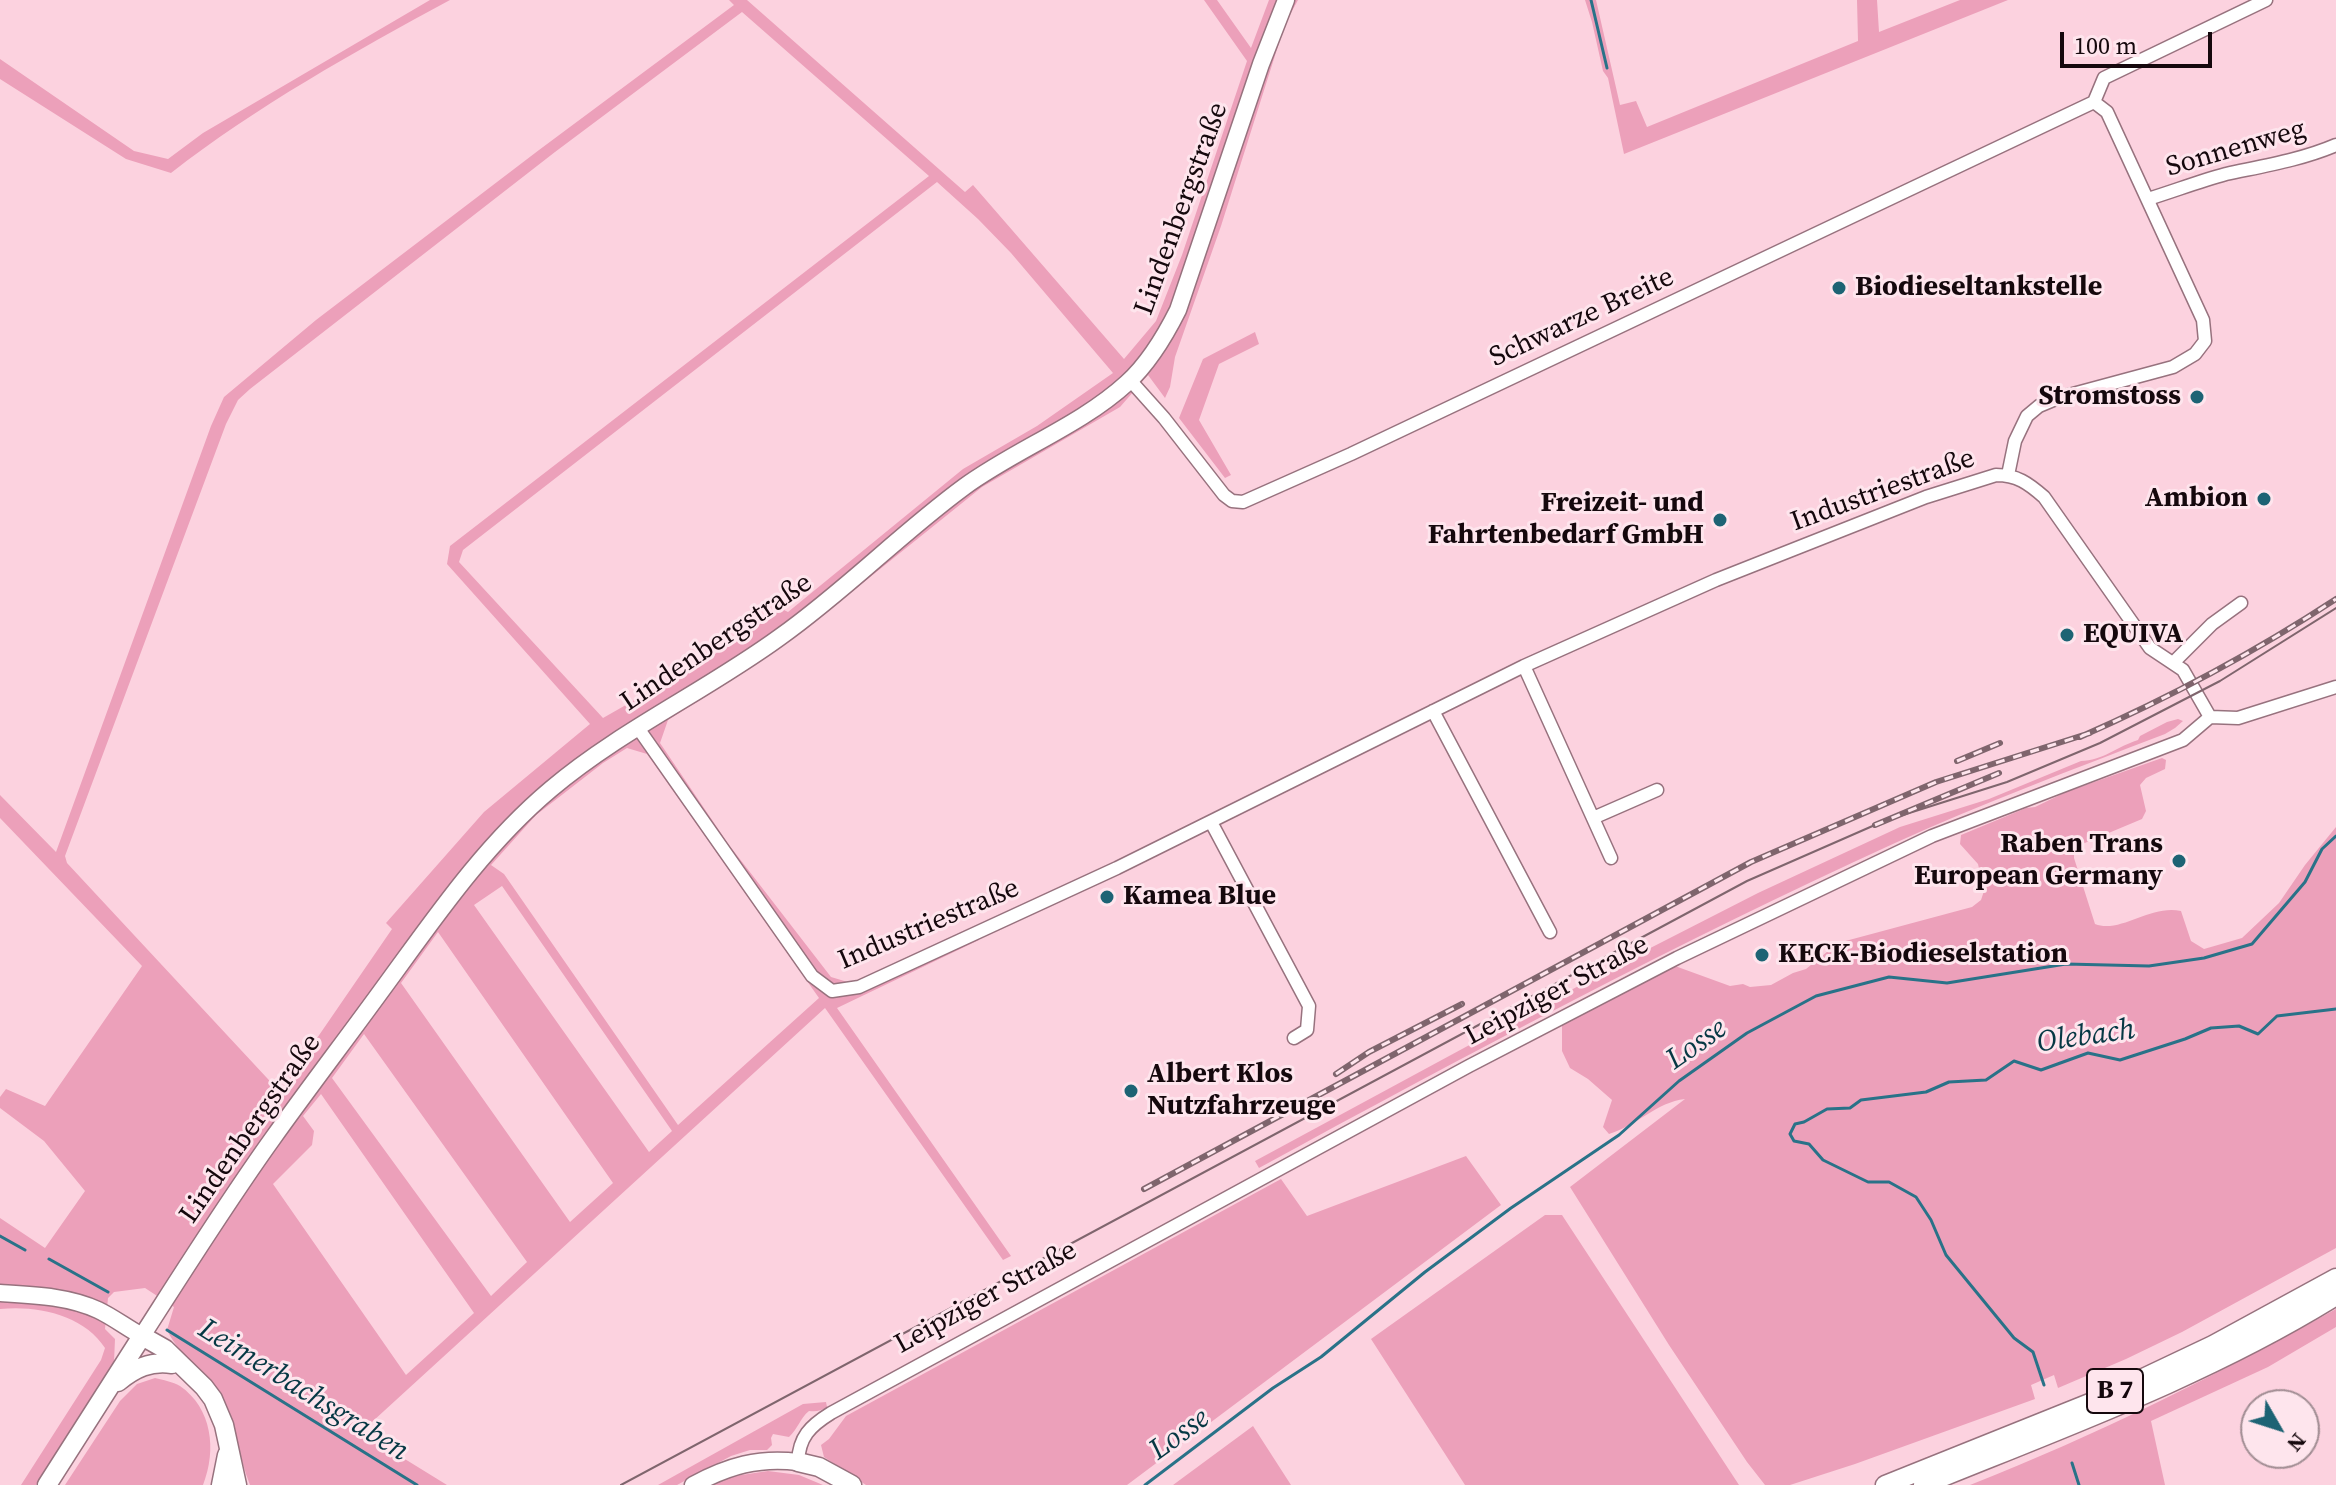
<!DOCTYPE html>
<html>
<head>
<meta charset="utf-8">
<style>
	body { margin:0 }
	#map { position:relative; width:2336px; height:1485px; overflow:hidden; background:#fcd2df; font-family:"Source Serif 4",serif }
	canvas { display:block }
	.north { position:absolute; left:2240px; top:1389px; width:80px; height:80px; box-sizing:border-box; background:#fee5ed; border:2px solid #a18d93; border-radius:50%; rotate:129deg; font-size:22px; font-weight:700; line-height:32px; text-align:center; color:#15080d }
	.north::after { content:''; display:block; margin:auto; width:28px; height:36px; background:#1d6374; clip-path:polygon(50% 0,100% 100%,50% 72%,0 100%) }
	.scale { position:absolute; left:2060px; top:32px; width:152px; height:36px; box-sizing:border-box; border:4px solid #15080d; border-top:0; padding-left:10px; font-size:24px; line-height:28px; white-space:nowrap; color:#15080d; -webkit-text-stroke:6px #fee5ed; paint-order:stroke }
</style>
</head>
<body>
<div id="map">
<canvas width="2336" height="1485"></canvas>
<div class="north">N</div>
<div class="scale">100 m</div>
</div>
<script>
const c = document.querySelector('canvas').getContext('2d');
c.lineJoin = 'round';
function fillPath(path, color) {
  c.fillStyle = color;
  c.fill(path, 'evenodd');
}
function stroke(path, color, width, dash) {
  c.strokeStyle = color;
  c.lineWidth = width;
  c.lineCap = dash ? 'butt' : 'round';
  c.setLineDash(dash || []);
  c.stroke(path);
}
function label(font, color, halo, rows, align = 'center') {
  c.font = font + ' "Source Serif 4",serif';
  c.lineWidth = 6;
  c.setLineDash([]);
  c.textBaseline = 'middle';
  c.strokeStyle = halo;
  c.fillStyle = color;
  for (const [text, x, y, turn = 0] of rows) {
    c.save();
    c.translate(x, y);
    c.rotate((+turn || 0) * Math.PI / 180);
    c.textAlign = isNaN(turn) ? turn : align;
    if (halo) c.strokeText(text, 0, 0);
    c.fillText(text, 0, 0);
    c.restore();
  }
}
fillPath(new Path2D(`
	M 430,0 L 450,0 C 354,52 257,106 171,173 L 126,159 L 0,79 L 0,59 L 134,151 L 168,159 L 203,133 Z
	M 729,0 L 747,0 L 965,192 L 973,185 L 1124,359 L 1156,321 L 1182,255 L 1247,61 L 1204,0 L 1217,0 L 1251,48 L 1269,0 L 1298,0 L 1285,24 L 1221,226 L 1175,357 L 1170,387 L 1165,398 L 1148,375 L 1120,407 L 982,487 L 798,635 L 743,673 L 668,720 L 660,743 L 729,845 L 831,977 L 851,983 L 972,929 L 979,940 L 837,1008 L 1011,1256 L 1003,1260 L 825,1008 L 361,1432 L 447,1485 L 250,1485 C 239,1457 236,1427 222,1400 C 207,1374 180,1357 167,1330 L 174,1307 L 145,1288 L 114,1292 L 108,1298 L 105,1329 L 115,1339 L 114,1362 L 36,1485 L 21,1485 L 101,1360 L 105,1348 C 84,1315 37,1305 0,1309 L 0,1218 L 45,1248 L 85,1191 L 44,1141 L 0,1108 L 0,1097 L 6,1089 L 45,1106 L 142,966 L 0,818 L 0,795 L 56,852 L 211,426 L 224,397 L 316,320 L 539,150 L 734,5 ZM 742,12 L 929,176 L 450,546 L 447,564 L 590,724 L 484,812 L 386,923 L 392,929 L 280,1092 L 67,863 L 65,856 L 226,424 L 238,400 L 250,389 L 555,152 ZM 937,182 L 978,219 L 1011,253 L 1113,373 L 1037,426 L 963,469 L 788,612 L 782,609 L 712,656 L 603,718 L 459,562 L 463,550 ZM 627,748 L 647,754 L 819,998 L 678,1125 L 504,874 L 491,865 L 536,815 L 603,763 ZM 502,886 L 672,1131 L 649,1152 L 474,905 ZM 438,932 L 613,1183 L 570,1222 L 401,983 ZM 364,1034 L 527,1262 L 491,1296 L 332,1078 ZM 321,1094 L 474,1313 L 406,1375 L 273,1184 L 312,1145 L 314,1131 L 303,1116 Z
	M 1585,0 L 1596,0 L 1620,105 L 1636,101 L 1647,127 L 1858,41 L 1857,0 L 1877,0 L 1879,32 L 1960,0 L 2008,0 L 1624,154 L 1608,78 L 1603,71 L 1592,22 Z
	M 1255,332 L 1259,344 L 1219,364 L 1199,420 L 1231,475 L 1225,478 L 1179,418 L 1203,359 Z
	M 2178,719 L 2183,721 L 2175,728 L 2165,734 C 2074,769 1983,803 1895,843 C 1678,942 1468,1054 1259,1168 L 1255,1161 L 1621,963 L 1758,893 L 1900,827 L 1989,799 L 2081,761 C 2102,761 2118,746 2138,740 L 2140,736 L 2167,722 Z
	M 2162,758 L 2166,760 L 2165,769 L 2146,778 L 2140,785 L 2146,811 L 2142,819 L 2080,845 L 2074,852 L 2074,858 L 2095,924 C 2120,934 2151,904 2181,911 L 2191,941 L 2204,949 L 2242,938 L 2279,903 L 2305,865 L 2336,827 L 2336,1248 L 2182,1332 L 2126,1359 L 2058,1388 L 2054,1375 L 2031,1385 L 2035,1399 L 1855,1464 L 1790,1485 L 1765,1485 L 1747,1462 L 1669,1345 L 1570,1187 L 1685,1099 C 1657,1102 1636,1126 1609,1134 L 1603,1127 L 1612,1100 L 1588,1079 L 1570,1068 L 1562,1051 L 1562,1023 L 1675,966 L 1730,986 L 1743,984 L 1750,987 L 1771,985 L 1793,973 L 1806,969 L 1838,943 L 1972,907 L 1981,900 L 1984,891 L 1978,864 L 1960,844 L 1961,835 L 2026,808 L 2035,807 L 2066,792 Z
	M 1466,1156 L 1501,1205 L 1127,1485 L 866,1485 L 824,1457 L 821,1445 L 829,1439 L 846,1416 L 1281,1179 L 1307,1216 Z
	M 1545,1215 L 1562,1215 L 1739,1485 L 1465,1485 L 1371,1339 Z
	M 2336,1309 L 2336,1327 L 2268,1367 L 2151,1421 L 2165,1485 L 1970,1485 C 2097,1435 2217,1375 2336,1309 Z
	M 155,1378 C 163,1380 173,1382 180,1386 C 212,1408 217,1450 203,1485 L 65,1485 L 120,1401 L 137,1384 Z
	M 826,1402 L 827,1407 C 821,1411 816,1412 809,1411 C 800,1418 798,1429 789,1437 L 773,1434 L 771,1438 L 772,1445 L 767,1450 L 750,1450 L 731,1456 L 677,1485 L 658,1485 L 803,1404 Z
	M 1253,1426 L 1291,1485 L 1173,1485 Z
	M 768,1471 L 799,1475 L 823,1485 L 711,1485 L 735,1476 Z`), '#eca0ba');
stroke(new Path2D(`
	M 1591,0 L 1607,68
	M 0,1236 L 25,1250
	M 49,1259 L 108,1292
	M 167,1330 L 417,1485
	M 2044,1385 L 2033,1352 L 2014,1338 L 1946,1255 L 1931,1220 L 1916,1197 L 1889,1182 L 1868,1182 L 1823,1160 L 1809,1144 L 1794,1141 L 1790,1134 L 1795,1124 L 1804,1122 L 1827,1109 L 1850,1108 L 1861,1100 L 1926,1092 L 1949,1082 L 1986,1080 L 2014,1061 L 2041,1070 L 2088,1053 L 2120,1060 L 2185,1039 L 2211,1028 L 2239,1026 L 2258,1034 L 2277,1016 L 2336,1009
	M 2072,1463 L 2079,1485
	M 1145,1485 L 1273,1388 L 1321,1357 L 1425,1272 L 1511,1208 L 1619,1135 L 1679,1081 L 1747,1033 L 1816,996 L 1889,977 L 1947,983 L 2066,964 L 2149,966 L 2204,958 L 2252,944 L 2305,882 L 2322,849 L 2336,836`), '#297288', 3);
const minor = new Path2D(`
	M 2148,199 C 2174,191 2200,181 2226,174 C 2263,166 2301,160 2336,145
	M 1130,380 L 1164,418 L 1224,495 L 1232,501 L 1243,502 L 1351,454 L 2094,102
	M 2008,475 L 2015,441 L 2027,416 L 2039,406 L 2058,398 L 2173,367 L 2195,354 L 2205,341 L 2203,320 L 2107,112 L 2094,102 L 2104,78 L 2266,0
	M 2173,663 L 2212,624 L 2241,603
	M 1524,666 L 1611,858
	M 1433,711 L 1550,932
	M 638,728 L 812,976 L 832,991 L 859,987 L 1117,868 L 1524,666 L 1716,580 L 1926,497 L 1996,475 C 2017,475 2028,483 2044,497 L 2150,648 L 2183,670 L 2210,717
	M 1593,818 L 1657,790
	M 1211,822 L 1309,1006 L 1307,1030 L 1294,1038
	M 798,1462 C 799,1437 810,1426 831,1413 L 1469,1066 L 1677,958 L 1932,836 L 2183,740 L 2210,717 L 2238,718 L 2336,687`);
const major = new Path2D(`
	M 0,1293 C 33,1295 68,1296 98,1310 C 113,1317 127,1328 142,1336 C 185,1269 227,1202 273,1138 C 308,1089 344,1042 379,994 C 432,922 482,847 551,789 C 621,730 706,691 780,637 C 845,591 900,534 964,487 C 1016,449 1080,426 1127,383 C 1149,363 1165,336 1178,310 L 1261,64 L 1286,0
	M 693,1485 C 728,1466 759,1457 798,1462`);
const highway = new Path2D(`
	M 142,1336 L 165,1349 L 204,1387 L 213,1399 L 224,1425 L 237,1485
	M 118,1382 C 135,1368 150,1361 172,1364
	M 798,1462 L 819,1467 L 852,1485
	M 47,1485 L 142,1336
	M 221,1485 L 227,1455
	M 1885,1485 L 2097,1400 L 2213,1345 L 2336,1278
	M 1923,1485 C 2063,1428 2207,1376 2336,1296`);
stroke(minor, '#97727e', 15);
stroke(major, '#97727e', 19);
stroke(highway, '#97727e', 21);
stroke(minor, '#fff', 12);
stroke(major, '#fff', 16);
stroke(highway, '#fff', 18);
stroke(new Path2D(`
	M 621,1485 L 1747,881 L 1884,821 L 2007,782 L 2100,743 L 2220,681 L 2336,608`), '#7f656d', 2);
const rail = new Path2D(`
	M 2080,737 C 2169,698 2255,652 2336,599
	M 1957,761 L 2000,743
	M 1875,825 L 1999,773
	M 1336,1074 L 1369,1052 L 1462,1004
	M 1144,1189 L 1751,862 L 1936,782 L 2090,733`);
stroke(rail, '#7f656d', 6);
stroke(rail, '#fee5ed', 3, [9]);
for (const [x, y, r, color] of [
	[1839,288,8,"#1d6374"],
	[2197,397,8,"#1d6374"],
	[2264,499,8,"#1d6374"],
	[1720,520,8,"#1d6374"],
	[2067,635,8,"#1d6374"],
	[2179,861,8,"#1d6374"],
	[1107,897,8,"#1d6374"],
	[1762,955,8,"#1d6374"],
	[1131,1091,8,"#1d6374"]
]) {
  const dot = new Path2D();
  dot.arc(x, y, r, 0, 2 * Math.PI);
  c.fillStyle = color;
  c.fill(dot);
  stroke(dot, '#fee5ed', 3);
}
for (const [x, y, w] of [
	[2115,1391,56]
]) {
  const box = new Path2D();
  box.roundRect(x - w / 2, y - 22, w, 44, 6);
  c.fillStyle = '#fee5ed';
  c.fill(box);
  stroke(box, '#15080d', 2);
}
label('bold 26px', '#15080d', null, [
	["B 7",2115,1391]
]);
label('28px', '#15080d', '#fee5ed', [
	["Sonnenweg",2236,149,-16],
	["Lindenbergstraße",1182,209,-70],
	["Schwarze Breite",1582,318,-25],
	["Industriestraße",1883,491,-20],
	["Lindenbergstraße",717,643,-34],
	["Industriestraße",929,925,-23],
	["Leipziger Straße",1557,991,-28],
	["Lindenbergstraße",251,1129,-55],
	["Leipziger Straße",986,1298,-29]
]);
label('bold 28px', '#15080d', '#fee5ed', [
	["Biodieseltankstelle",1855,288],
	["Stromstoss",2181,397,"right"],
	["Ambion",2248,499,"right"],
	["Freizeit- und",1704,504,"right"],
	["Fahrtenbedarf GmbH",1704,536,"right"],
	["EQUIVA",2083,635],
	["Raben Trans",2163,845,"right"],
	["European Germany",2163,877,"right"],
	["Kamea Blue",1123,897],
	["KECK-Biodieselstation",1778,955],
	["Albert Klos",1147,1075],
	["Nutzfahrzeuge",1147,1107]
], 'left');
label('italic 30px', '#063844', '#fee5ed', [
	["Olebach",2086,1037,-8],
	["Losse",1697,1045,-35],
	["Leimerbachsgraben",303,1391,32],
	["Losse",1180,1435,-36]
]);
</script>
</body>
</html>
